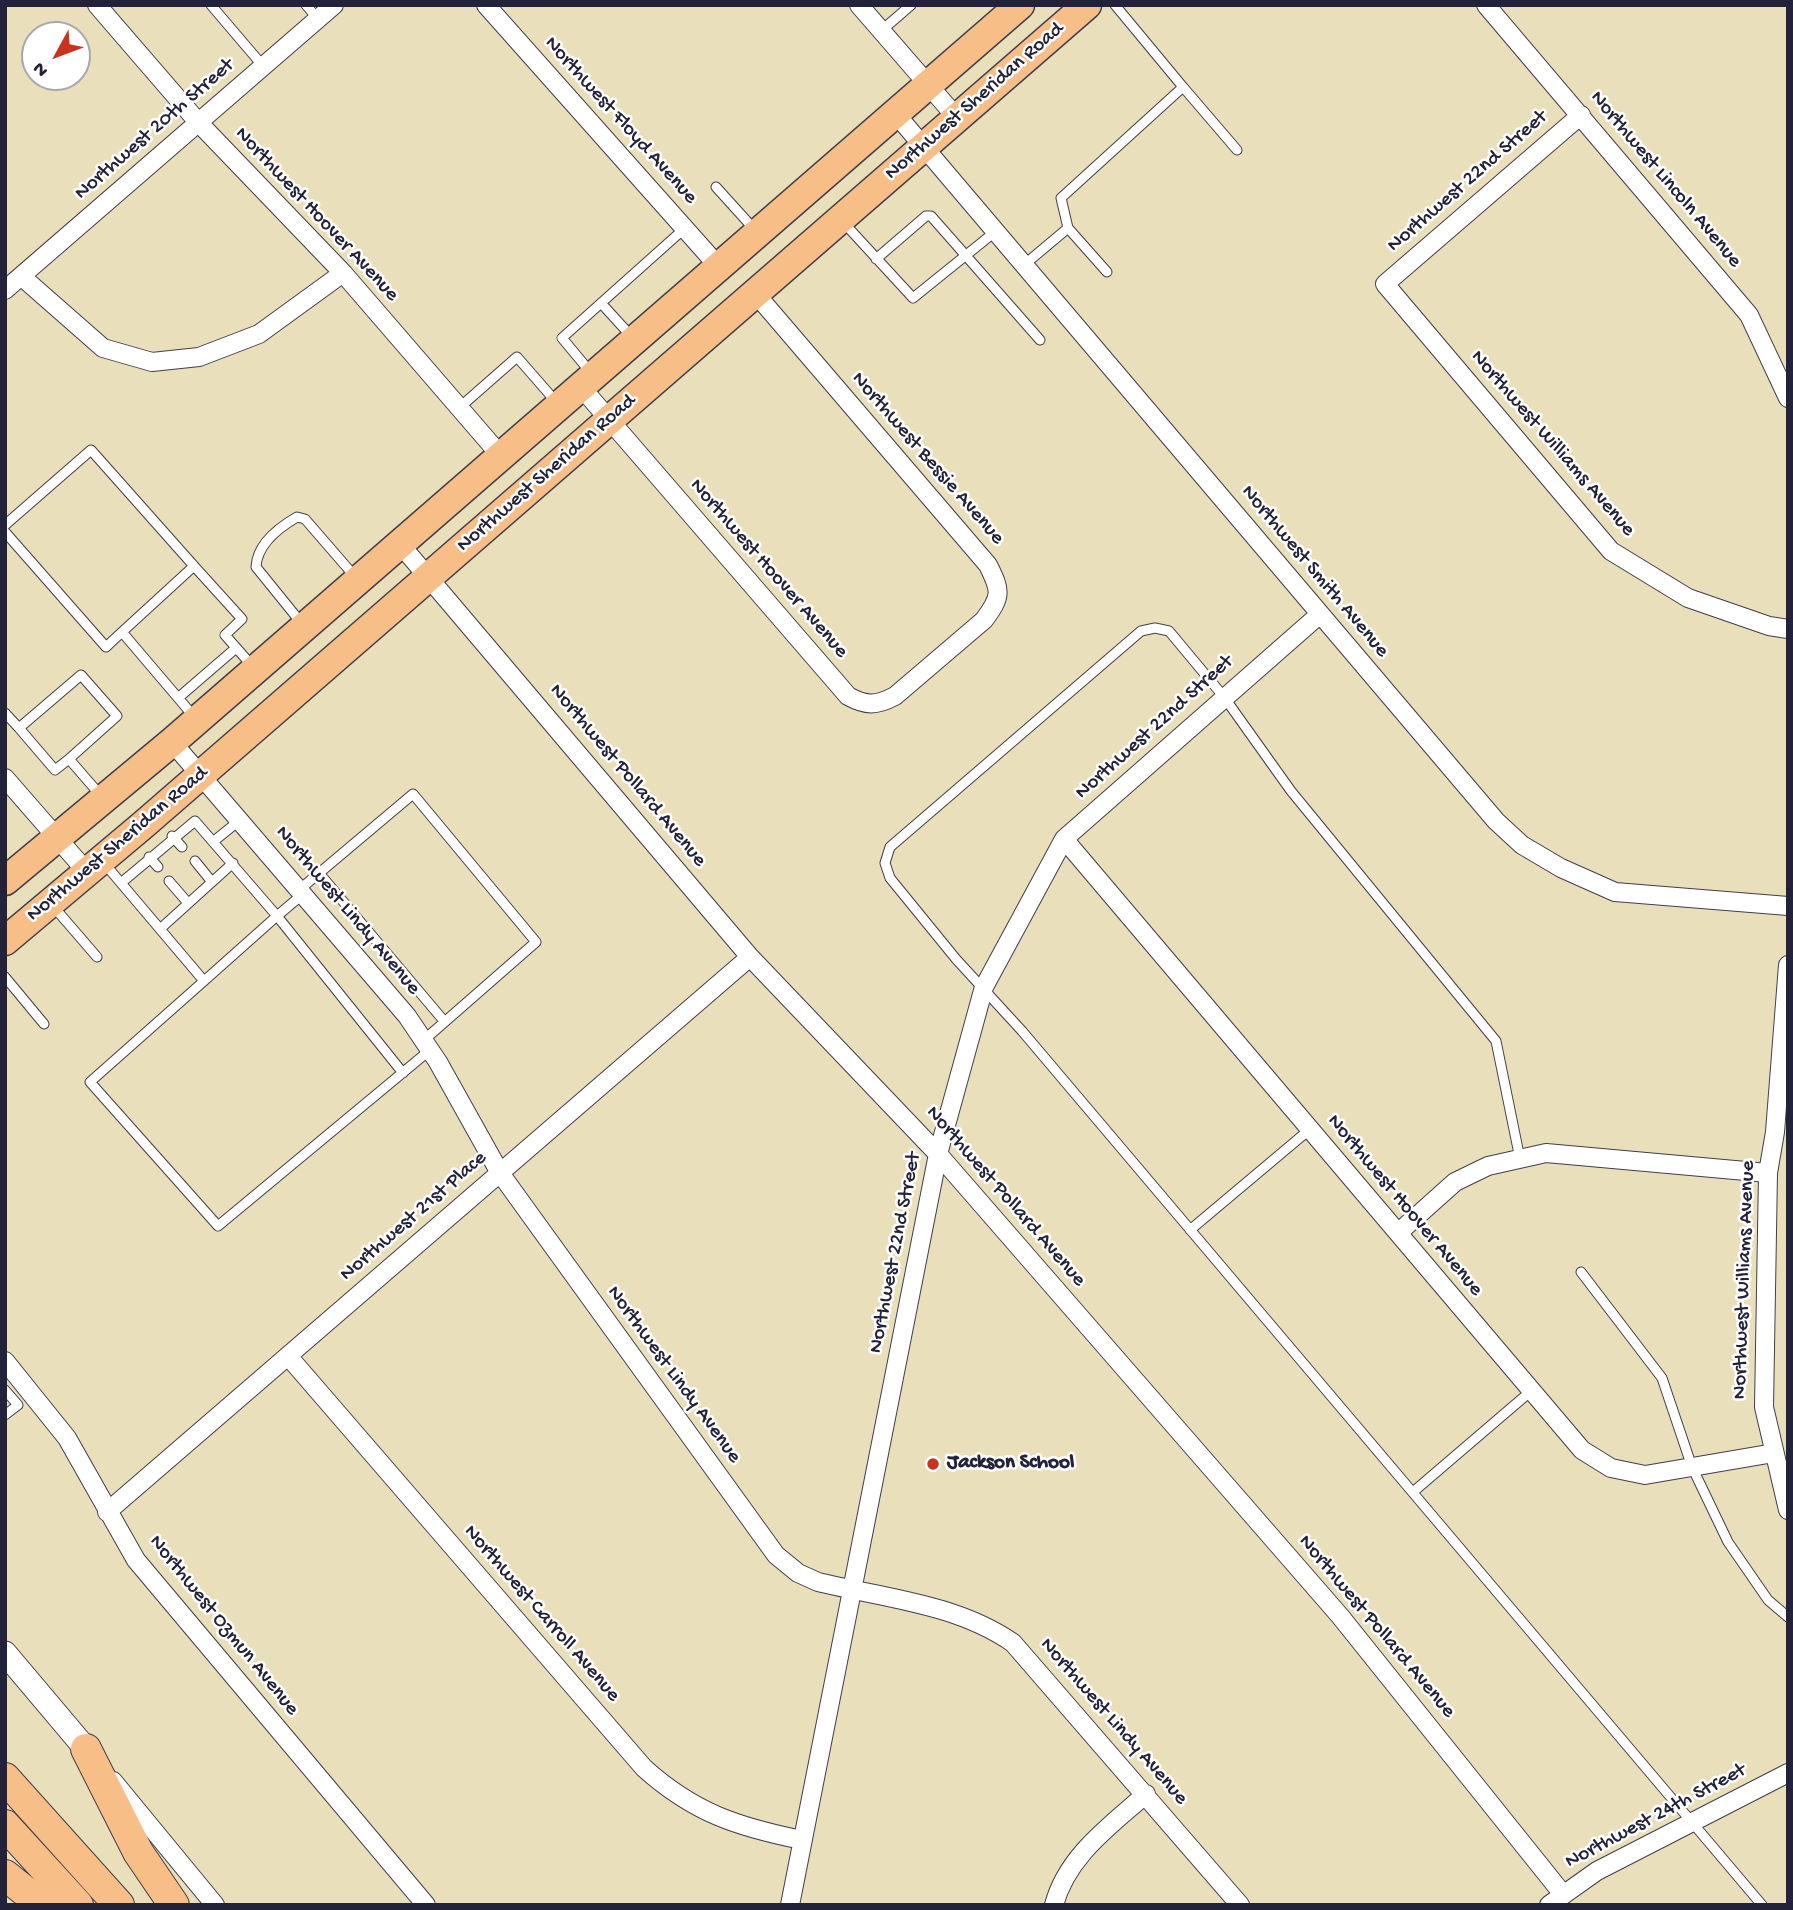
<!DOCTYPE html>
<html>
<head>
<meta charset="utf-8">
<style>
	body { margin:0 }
	#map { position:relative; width:1793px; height:1910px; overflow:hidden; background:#e9dfba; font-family:"Gochi Hand",sans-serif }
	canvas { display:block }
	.frame { position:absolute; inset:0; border:7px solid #22223b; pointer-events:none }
	.north { position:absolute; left:21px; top:21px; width:70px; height:70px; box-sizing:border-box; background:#fff; border:2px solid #a7a7b1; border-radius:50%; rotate:229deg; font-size:19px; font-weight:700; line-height:28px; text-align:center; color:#22223b }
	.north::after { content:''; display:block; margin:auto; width:24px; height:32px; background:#c8321e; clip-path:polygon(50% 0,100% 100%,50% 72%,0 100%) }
</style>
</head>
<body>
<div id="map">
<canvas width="1793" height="1910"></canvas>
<div class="frame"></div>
<div class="north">N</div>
</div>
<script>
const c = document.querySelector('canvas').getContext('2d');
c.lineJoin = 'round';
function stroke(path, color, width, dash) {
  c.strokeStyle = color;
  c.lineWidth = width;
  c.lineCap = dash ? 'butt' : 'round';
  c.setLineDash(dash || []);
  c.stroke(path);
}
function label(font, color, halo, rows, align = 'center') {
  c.font = font + ' "Gochi Hand",sans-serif';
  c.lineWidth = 5;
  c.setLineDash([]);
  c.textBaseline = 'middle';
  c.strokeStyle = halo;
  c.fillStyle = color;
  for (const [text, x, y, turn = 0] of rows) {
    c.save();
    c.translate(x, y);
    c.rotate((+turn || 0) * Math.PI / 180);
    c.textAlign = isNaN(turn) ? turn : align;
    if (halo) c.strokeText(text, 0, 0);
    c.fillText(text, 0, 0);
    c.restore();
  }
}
const service = new Path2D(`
	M 211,5 L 263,66
	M 306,5 L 318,19
	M 881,31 L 911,5
	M 1183,87 L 1237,150
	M 716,187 L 754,229
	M 844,223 L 913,298 L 996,231
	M 1068,228 L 1107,272
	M 876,259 L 926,216 L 931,216 L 1040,340
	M 1024,265 L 1068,228 L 1061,198 L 1183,87 L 1115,5
	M 601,303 L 631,336
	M 592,374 L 562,338 L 685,228
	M 459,408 L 517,357 L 558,404
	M 5,525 L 91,450 L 194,566 L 122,632 L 196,719
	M 5,532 L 106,647 L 122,632
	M 194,566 L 242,619 L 225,635 L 254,668
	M 303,625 L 256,567 C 257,544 278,528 297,517 L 305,519 L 357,579
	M 178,698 L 236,648
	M 5,713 L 19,728 L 81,675 L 117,716 L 69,759 L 102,797
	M 19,728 L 55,770 L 69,759
	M 172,836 L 182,847
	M 214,841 L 240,820
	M 149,857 L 158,867
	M 195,861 L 212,882
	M 104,863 L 204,981 L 90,1082 L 218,1226 L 430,1050
	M 319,873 L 444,1021
	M 169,881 L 188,903
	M 121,883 L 195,821 L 277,916 L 303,894
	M 299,890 L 413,794 L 536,942 L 424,1040
	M 53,906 L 97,957
	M 160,929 L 233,863
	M 5,977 L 44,1024
	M 204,981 L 277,916 L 403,1073
	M 1520,1159 L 1496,1041 L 1291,791 L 1224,697 L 1169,631 L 1155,628 L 1141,631 L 890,847 L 885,863 L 890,878 L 956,959 L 1022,1031 L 1762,1905
	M 1190,1230 L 1309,1130
	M 1581,1272 L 1662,1378 L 1692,1467 L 1728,1542 L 1768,1600 L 1788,1617
	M 5,1390 L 18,1405 L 5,1415
	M 1413,1492 L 1531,1391`);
const minor = new Path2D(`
	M 97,5 L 198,122 L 343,273 L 501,456
	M 486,5 L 719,267
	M 859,5 L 957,118
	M 1486,5 L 1749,315 L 1788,398
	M 895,113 L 1496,821 L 1522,845 L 1561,868 L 1615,892 L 1788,906
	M 1581,115 L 1385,284 L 1611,551 L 1688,598 L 1769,626 L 1788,629
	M 21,276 L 103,348 L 152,362 L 199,357 L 259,334 L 343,273
	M 5,290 L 334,5
	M 581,387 L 848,696 C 866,706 876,706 895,696 L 984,620 C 1002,596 1001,591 988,565 L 755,293
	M 400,544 L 750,957 L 938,1154 L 1340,1616 L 1562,1893
	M 172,742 L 407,1016 L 438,1062 L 500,1173 L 776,1555 L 798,1573 L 818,1582 C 884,1598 957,1604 1013,1643 L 1240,1905
	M 5,778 L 86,871
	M 1064,839 L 1582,1450 L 1611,1468 L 1645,1475 L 1774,1453
	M 1788,965 L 1775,1132 L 1768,1173 L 1764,1407 L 1788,1510
	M 1398,1233 L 1455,1182 L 1488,1166 L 1546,1153 L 1768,1173
	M 288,1356 L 644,1768 C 694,1813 738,1827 802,1840
	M 5,1361 L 67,1438 L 136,1560 L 426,1905
	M 107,1512 L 750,957
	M 113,1781 L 215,1905
	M 790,1905 L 938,1154 L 984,987 L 1064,839 L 1319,615
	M 1054,1905 C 1067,1856 1110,1826 1146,1794
	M 1549,1905 L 1597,1871 L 1788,1773`);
const tertiary = new Path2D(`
	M 5,1653 L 86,1749`);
const primary = new Path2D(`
	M 5,881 L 172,742 L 1020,5
	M 5,941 L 143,825 L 1087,5`);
const trunk = new Path2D(`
	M 86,1749 L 138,1852 L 174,1905
	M 5,1778 L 119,1905
	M 5,1825 L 78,1905
	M 5,1875 L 42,1905`);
stroke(service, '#403e4e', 11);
stroke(minor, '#403e4e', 20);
stroke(tertiary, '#403e4e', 25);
stroke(primary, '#403e4e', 31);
stroke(trunk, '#403e4e', 32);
stroke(service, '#fff', 9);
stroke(minor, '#fff', 18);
stroke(tertiary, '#fff', 23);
stroke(primary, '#f7be87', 28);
stroke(trunk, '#f7be87', 30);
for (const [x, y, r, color] of [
	[933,1464,7,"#c8321e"]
]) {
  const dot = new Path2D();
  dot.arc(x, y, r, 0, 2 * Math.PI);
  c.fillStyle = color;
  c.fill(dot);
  stroke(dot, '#fff', 2.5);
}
label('21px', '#22223b', '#fff', [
	["Northwest Sheridan Road",975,102,-41],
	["Northwest Floyd Avenue",620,121,48],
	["Northwest 20th Street",155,130,-41],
	["Northwest Lincoln Avenue",1665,180,50],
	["Northwest 22nd Street",1468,182,-41],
	["Northwest Hoover Avenue",316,215,47],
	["Northwest Williams Avenue",1552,444,49],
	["Northwest Bessie Avenue",927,459,49],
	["Northwest Sheridan Road",547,474,-41],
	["Northwest Hoover Avenue",768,569,49],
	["Northwest Smith Avenue",1314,572,50],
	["Northwest 22nd Street",1155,728,-42],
	["Northwest Pollard Avenue",627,776,50],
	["Northwest Sheridan Road",118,845,-40],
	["Northwest Lindy Avenue",347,911,50],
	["Northwest Pollard Avenue",1005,1197,49],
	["Northwest Hoover Avenue",1404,1206,50],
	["Northwest 21st Place",414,1217,-41],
	["Northwest 22nd Street",896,1253,-79],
	["Northwest Williams Avenue",1745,1280,-88],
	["Northwest Lindy Avenue",673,1375,54],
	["Northwest Carroll Avenue",541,1614,49],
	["Northwest Ozmun Avenue",223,1626,51],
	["Northwest Pollard Avenue",1376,1627,50],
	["Northwest Lindy Avenue",1113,1722,49],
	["Northwest 24th Street",1656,1817,-28]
]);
label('bold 21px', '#22223b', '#fff', [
	["Jackson School",947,1464]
], 'left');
</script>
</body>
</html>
